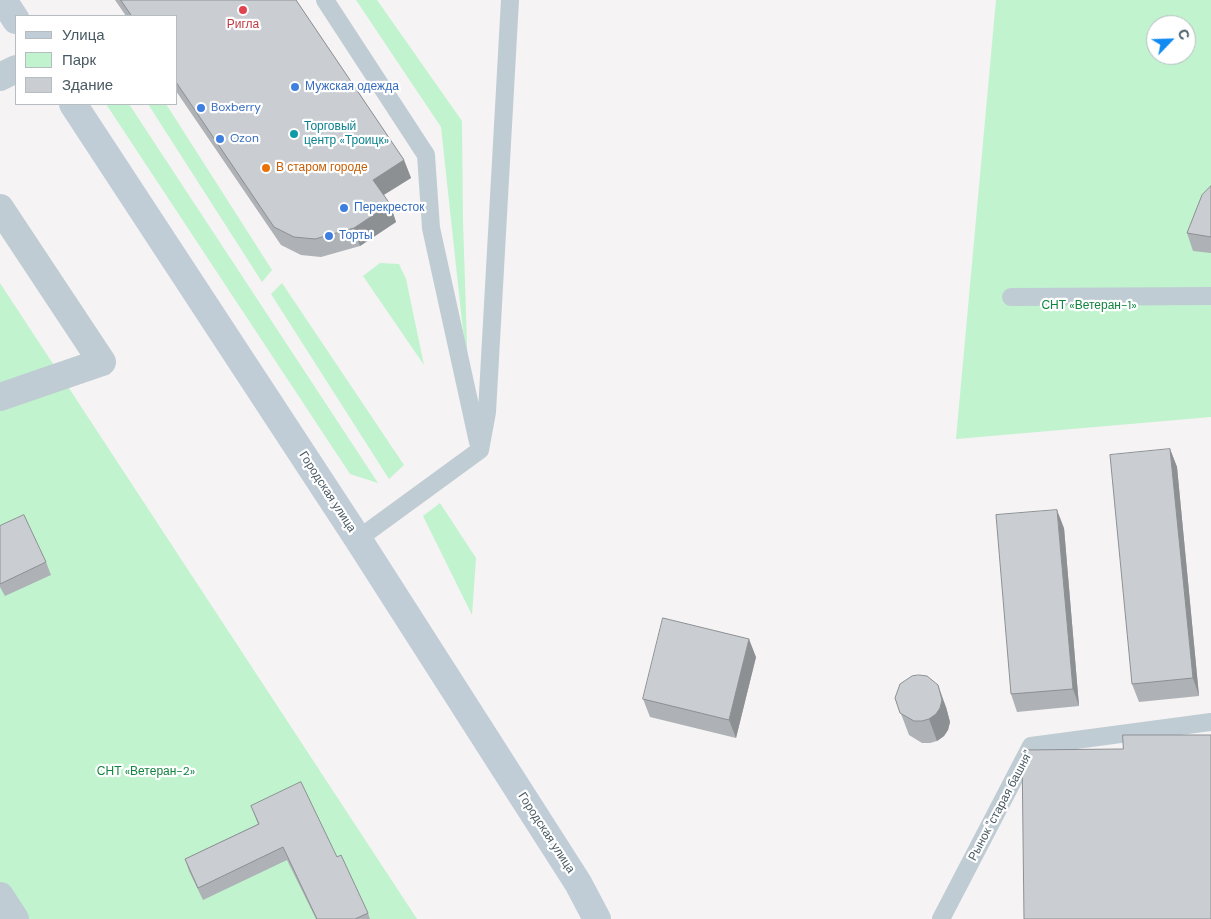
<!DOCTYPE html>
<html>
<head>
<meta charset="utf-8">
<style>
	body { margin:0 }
	#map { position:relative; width:1211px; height:919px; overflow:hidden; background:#f5f3f3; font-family:"DM Sans",sans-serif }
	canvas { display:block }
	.legend { position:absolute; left:15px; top:15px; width:162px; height:90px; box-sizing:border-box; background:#fff; border:1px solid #b6bdc0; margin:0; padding:6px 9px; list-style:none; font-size:15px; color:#495962 }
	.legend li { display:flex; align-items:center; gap:10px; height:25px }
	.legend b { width:25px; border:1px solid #b6bdc0 }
	.north { position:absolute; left:1146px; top:15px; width:50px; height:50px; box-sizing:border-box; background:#fff; border:1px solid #b6bdc0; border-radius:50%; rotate:66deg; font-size:14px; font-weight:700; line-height:20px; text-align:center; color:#495962 }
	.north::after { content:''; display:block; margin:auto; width:18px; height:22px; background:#118af1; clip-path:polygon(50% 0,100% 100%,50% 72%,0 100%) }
</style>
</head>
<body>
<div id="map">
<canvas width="1211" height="919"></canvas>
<ul class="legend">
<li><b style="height:6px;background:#c0cdd7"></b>Улица</li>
<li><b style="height:14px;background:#c1f3cf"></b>Парк</li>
<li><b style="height:14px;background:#caced2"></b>Здание</li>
</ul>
<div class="north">С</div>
</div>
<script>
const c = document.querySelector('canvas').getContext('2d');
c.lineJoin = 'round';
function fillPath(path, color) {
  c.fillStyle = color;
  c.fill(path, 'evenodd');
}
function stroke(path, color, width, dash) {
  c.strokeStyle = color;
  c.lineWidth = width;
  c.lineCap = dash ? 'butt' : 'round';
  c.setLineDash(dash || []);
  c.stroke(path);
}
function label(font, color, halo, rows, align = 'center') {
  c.font = font + ' "DM Sans",sans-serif';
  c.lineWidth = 4.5;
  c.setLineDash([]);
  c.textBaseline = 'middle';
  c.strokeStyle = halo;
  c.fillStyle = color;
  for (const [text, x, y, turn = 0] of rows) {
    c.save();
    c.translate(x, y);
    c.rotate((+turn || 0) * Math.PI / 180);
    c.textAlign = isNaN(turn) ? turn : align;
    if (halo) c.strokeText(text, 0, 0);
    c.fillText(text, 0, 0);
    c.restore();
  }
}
fillPath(new Path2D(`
	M 356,0 L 377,0 L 462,121 L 463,221 L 468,377 L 441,127 Z
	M 996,0 L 1211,0 L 1211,417 L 956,439 ZM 1156,25 L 1186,25 L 1186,55 L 1156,55 Z
	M 106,104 L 129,104 L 378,483 L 350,474 Z
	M 148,104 L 166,104 L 272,270 L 262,282 Z
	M 380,263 L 399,264 L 406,279 L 424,365 L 363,276 Z
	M 0,283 L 417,919 L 0,919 Z
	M 282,283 L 404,465 L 389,479 L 271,294 Z
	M 440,503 L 476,558 L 472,615 L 423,516 Z`), '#c1f3cf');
stroke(new Path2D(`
	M 325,0 L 426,155 L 431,228 L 478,442
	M 1011,297 L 1211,296
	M 358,539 L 480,450 L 487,412 L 510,0
	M 941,919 L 1031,746 L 1211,722`), '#c0ccd3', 18);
stroke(new Path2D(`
	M 0,77 L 16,69
	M 0,208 L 102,362 L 0,397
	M 0,896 L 15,919`), '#c0ccd3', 28);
stroke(new Path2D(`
	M 3,0 L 16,20
	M 73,104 L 358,539 L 578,883 L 597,919`), '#c0cdd7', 28);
fillPath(new Path2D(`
	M 115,0 L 296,0 L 404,160 L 411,178 L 384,195 L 390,204 L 396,222 L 360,246 L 321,257 L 301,255 L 281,245 L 176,91 L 176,16 L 126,16 Z
	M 1211,186 L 1211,253 L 1193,251 L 1187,233 Z
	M 1170,449 L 1177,467 L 1199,696 L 1139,702 L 1132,684 Z
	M 0,526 L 46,562 L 51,575 L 5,596 L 0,587 Z
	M 1064,528 L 1079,706 L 1017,712 L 1011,694 Z
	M 756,657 L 736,738 L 650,717 L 643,699 Z
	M 895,698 L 946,707 L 950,722 L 948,730 L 944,736 L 937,741 L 930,743 L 922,743 L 909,735 Z
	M 251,806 L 337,857 L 368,913 L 370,919 L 316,919 L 287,860 L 203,900 L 189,871 L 185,859 L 258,824 Z`), '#aeb1b5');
fillPath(new Path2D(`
	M 404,160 L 411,178 L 380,197 L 373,180 Z
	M 390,204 L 396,222 L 360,246 L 354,228 Z
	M 1170,449 L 1177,467 L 1199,696 L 1193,678 Z
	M 1057,510 L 1064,528 L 1079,706 L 1073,689 Z
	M 749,639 L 756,657 L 736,738 L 729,720 Z
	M 938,685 L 946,707 L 950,722 L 948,730 L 944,736 L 937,741 L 929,719 Z`), '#8d9093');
const building = new Path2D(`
	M 121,0 L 296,0 L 404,160 L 373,180 L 390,204 L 354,228 L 315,239 L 294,237 L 274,227 L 176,82 L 176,16 L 132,16 Z
	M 1211,186 L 1211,237 L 1187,233 L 1202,195 Z
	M 1170,449 L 1193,678 L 1132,684 L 1110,455 Z
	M 1057,510 L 1073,689 L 1011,694 L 996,515 Z
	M 24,515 L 46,562 L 0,584 L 0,526 Z
	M 663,618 L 749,639 L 729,720 L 643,699 Z
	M 919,675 L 927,676 L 938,685 L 942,700 L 940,708 L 936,714 L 929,719 L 922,721 L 914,721 L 900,713 L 895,698 L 900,684 L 912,676 Z
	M 1123,735 L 1211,735 L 1211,919 L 1024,919 L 1022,750 L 1123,749 Z
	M 301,782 L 337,857 L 341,855 L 368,913 L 355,919 L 317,919 L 283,847 L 198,888 L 185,859 L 259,824 L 251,806 Z`);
fillPath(building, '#caced2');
stroke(building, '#8d9093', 1);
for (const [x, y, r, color] of [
	[243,10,5,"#e0444e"],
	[295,87,5,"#3f7fe0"],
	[201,108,5,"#3f7fe0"],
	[294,134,5,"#0f9aa8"],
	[220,139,5,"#3f7fe0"],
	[266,168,5,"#e8710a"],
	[344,208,5,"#3f7fe0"],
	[329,236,5,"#3f7fe0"]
]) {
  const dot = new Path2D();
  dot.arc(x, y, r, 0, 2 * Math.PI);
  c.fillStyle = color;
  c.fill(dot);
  stroke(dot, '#fff', 2);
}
label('12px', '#be3a42', '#fff', [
	["Ригла",243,25]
]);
label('12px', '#366cbe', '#fff', [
	["Мужская одежда",305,87],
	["Boxberry",211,108],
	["Ozon",230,139],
	["Перекресток",354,208],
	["Торты",339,236]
], 'left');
label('12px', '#0d838f', '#fff', [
	["Торговый",304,127],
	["центр «Троицк»",304,141]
], 'left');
label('12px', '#c56008', '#fff', [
	["В старом городе",276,168]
], 'left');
label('12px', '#128540', '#fff', [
	["СНТ «Ветеран-1»",1089,306],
	["СНТ «Ветеран-2»",146,772]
]);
label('12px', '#495962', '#fff', [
	["Городская улица",327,492,57],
	["Рынок \"старая башня\"",1001,806,-62],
	["Городская улица",546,833,57]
]);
</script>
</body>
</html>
